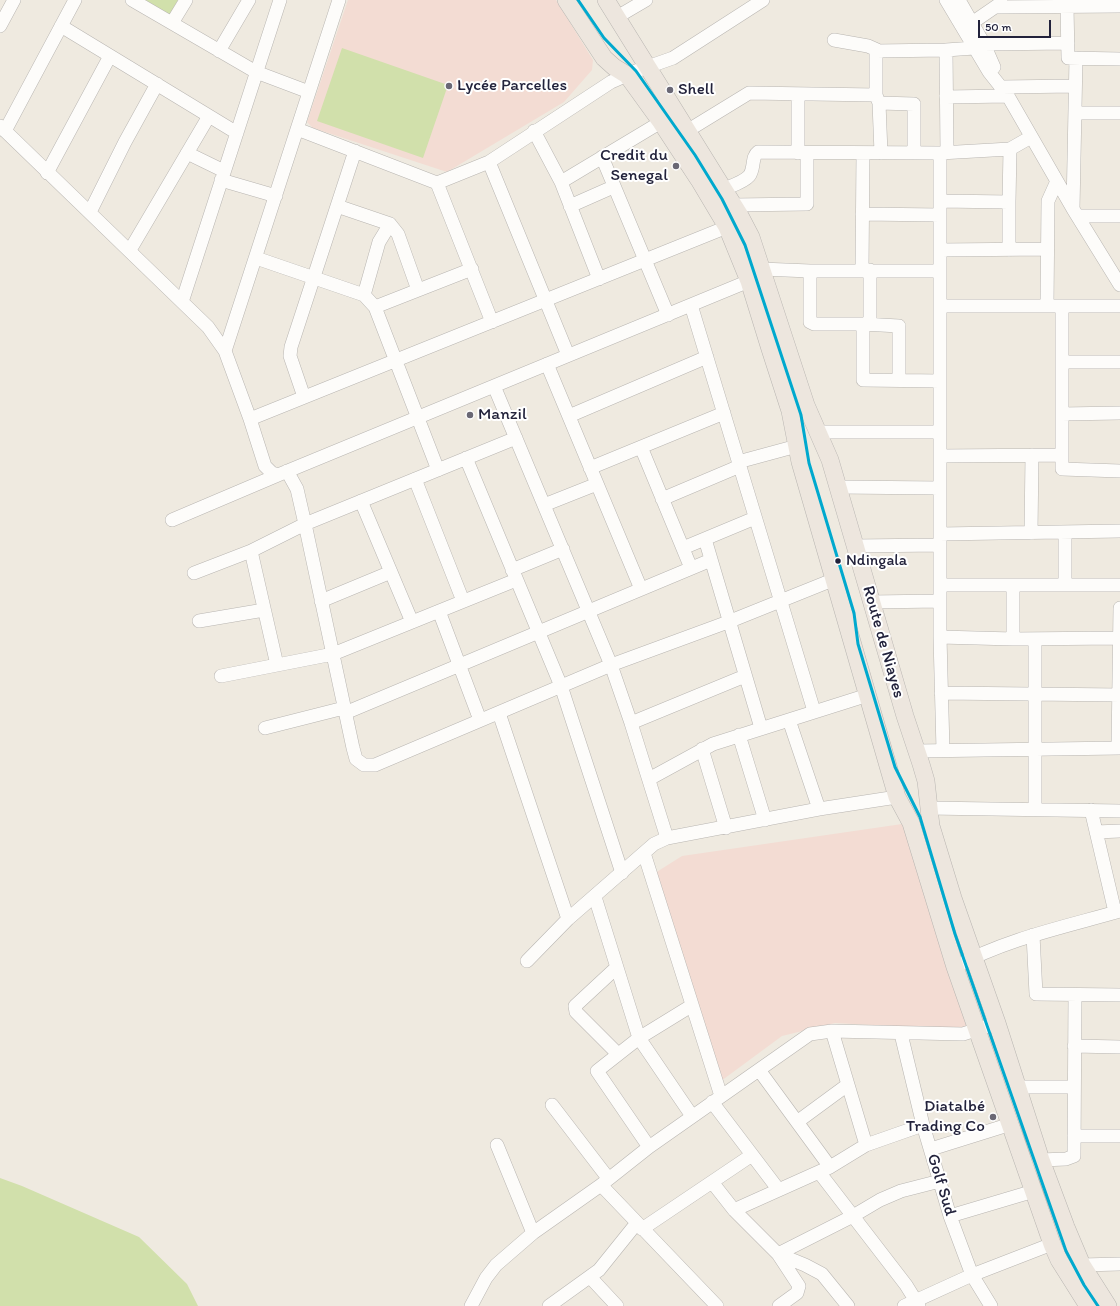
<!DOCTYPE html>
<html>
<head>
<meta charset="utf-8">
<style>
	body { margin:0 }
	#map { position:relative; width:1120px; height:1306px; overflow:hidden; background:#efeae0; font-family:Itim,sans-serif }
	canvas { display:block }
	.scale { position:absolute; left:978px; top:20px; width:73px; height:18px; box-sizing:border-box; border:2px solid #22223b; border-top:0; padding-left:5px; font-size:12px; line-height:14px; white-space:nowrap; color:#22223b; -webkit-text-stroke:3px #fff; paint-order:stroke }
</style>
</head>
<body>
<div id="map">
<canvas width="1120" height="1306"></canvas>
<div class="scale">50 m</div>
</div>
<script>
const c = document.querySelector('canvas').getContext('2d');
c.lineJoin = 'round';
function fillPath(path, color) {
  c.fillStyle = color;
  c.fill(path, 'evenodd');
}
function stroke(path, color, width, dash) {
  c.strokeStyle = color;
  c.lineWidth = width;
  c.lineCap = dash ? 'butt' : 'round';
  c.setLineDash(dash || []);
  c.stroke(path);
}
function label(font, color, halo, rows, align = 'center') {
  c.font = font + ' Itim,sans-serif';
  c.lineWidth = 4;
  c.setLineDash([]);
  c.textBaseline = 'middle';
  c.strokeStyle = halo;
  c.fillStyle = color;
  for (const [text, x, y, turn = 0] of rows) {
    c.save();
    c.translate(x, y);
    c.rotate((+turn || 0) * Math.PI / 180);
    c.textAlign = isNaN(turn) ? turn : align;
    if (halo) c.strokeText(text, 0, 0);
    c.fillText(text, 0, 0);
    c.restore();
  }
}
fillPath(new Path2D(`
	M 348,0 L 556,0 L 593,60 L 592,70 L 564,102 L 447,172 L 313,128 L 307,122 Z
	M 909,823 L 969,1030 L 835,1023 L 782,1036 L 721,1081 L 655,873 L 682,856 Z`), '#f3dcd3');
fillPath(new Path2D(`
	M 141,0 L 178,0 L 169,16 Z
	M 342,48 L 448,85 L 423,158 L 317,121 Z
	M 0,1178 L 22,1186 L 139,1237 L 187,1284 L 198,1306 L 0,1306 Z`), '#d1e0ab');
const minor = new Path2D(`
	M 132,0 L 256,72 L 309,92
	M 946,0 L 989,72 L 1008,96 L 1073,209 L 1120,285
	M 959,0 L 984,44 L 994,67
	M 1067,6 L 1068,58 L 1120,59
	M 995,7 L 1120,6
	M 617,17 L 646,0
	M 172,23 L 186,0
	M 0,26 L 14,0
	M 61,26 L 237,133
	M 966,27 L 1001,3
	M 834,40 L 868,46 L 877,50
	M 984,44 L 1068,43
	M 219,51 L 249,0
	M 1002,87 L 1075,86
	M 798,94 L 798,153
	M 946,97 L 1008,96
	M 879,103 L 881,153
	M 1075,113 L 1120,113
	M 0,126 L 208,327 L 225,351 L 250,419 L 265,466 L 272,473 L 278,475 L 749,281
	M 297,129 L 437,183 L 489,162 L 611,82 L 636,71 L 673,58 L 763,0
	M 5,131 L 75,0
	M 534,131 L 561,182 L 599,279
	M 687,131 L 749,93 L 876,95
	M 947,152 L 946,50 L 974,48
	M 187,153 L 224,171
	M 914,153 L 914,104 L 879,103 L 876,95 L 876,51 L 946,50
	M 940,153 L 940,637 L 943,750
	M 602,157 L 668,315
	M 489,162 L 568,355
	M 47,173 L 110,56
	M 221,180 L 276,196
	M 561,182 L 661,122
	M 437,183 L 492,322
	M 724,189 C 731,186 744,182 749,176 C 755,169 751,157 758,152 L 940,153 L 1010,149
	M 940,201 L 1009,202 L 1010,149 L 1031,137
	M 734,205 L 807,204 L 807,153
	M 337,206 L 390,224 L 398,234 L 418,290
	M 570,206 L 613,187
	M 1073,209 L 1076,58
	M 90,212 L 125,142 L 157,84
	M 862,214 L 940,215
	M 1078,216 L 1120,216
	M 130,250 L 209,116
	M 940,250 L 1047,249
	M 1009,250 L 1009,202
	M 256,258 L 364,295 L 375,307 L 438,470
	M 761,269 L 810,271 L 940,271
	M 862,270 L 863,153
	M 810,271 L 810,322 L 814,324 L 863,324
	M 364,295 L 379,242 L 390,224
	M 182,302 L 280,0
	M 691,305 L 814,711
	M 940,306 L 1120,306
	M 1047,306 L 1048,201 L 1057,181
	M 1062,306 L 1062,469 L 1120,471
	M 375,307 L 472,269
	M 870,324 L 870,270
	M 225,351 L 339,0
	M 1062,362 L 1120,362
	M 547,364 L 641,589
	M 899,380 L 899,326 L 863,324 L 863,380 L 940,381
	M 494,386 L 611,665 L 631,723 L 667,838
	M 304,397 L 290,356 L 291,347 L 355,151
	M 1062,414 L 1120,413
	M 569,416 L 707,357
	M 250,419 L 727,227
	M 817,432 L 940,432
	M 641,447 L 691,568
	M 940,456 L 1062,455
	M 466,458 L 561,686 L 622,873
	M 738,462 L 797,446
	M 590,468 L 724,413
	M 287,471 L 297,489 L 305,524 L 353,748 L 356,759 L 364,765 L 375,765 L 611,665 L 728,622 L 835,579
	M 415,479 L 463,601
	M 838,487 L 940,488
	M 662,499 L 740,466
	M 361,501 L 412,622
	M 544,505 L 597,484
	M 172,520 L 278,475
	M 1031,533 L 1032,455
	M 940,534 L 1120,531
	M 705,539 L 761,728
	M 854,546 L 940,545
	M 683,548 L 755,518
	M 251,551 L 277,665
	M 512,570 L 563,549
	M 194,573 L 251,551 L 305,524 L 516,438
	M 940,585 L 1120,585
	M 1065,585 L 1065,533
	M 321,601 L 391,572
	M 871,602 L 940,601
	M 439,611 L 480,720
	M 199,621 L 264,610
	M 940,637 L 1013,639 L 1118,638
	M 1013,639 L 1013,585
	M 221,676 L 333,654 L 516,580
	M 941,693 L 1120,695
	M 345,713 L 711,560
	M 499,713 L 568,919
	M 789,720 L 819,809
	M 631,723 L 745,676
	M 265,728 L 344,708
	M 739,735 L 765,820
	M 1118,748 L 1120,608
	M 702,749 L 726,828
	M 917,751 L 1120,748
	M 649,779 L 713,744 L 868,695
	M 928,808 L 1120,811
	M 1035,809 L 1035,639
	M 1091,810 L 1115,912
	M 1096,832 L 1120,831
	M 644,853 L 721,1096
	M 595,897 L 639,1038 L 692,1116
	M 1033,935 L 1036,994 L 1120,995
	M 527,961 L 568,919 L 654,844 L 667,838 L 819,809 L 897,797
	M 955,967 C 1006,939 1064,927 1120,911
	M 616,968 L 575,1006 L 576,1012 L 617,1053
	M 832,1031 L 866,1145
	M 901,1034 L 923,1125 L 950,1216 L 972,1275 L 991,1306
	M 1074,1046 L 1120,1047
	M 759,1070 L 830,1167
	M 1017,1087 L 1074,1087
	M 712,1102 L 778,1189
	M 552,1105 L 608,1178
	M 797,1122 L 846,1086
	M 1074,1136 L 1120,1136
	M 497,1145 L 533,1233
	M 649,1147 L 597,1071 L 639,1038 L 691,1006
	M 931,1149 L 1011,1124
	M 1041,1160 L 1066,1159 L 1074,1156 L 1075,995
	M 819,1172 L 906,1285 L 919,1306
	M 712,1182 L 734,1210 L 778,1254 L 799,1286 L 797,1293 L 779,1306
	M 601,1185 L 717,1306
	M 734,1210 L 830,1167 L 866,1145 L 923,1125
	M 950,1216 L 1034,1191
	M 642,1229 L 752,1155
	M 778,1254 L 853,1216 L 880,1200 L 901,1191 L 940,1181
	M 778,1254 L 805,1265 L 822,1274 L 848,1306
	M 1082,1265 L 1120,1264
	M 590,1277 L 617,1306
	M 471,1306 L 486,1278 L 496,1265 L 533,1233 L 601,1185 L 649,1147 L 810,1034 L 832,1031 L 963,1034 L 997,1023
	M 549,1306 L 599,1270 L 636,1224
	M 904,1306 L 972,1275 L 1052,1244`);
const major = new Path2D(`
	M 566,0 L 604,58 L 614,67 L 627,75 L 661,122 L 699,180 L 727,227 L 749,281 L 770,349 L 790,411 L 800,462 L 897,797 L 911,823 L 955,967 L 1052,1244 L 1059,1260 L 1088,1306
	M 606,0 L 739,214 L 751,237 L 806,405 L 830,460 L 905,716 L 921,764 L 926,781 L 931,826 L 953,898 L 997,1023 L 1041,1160 L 1066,1227 L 1082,1265 L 1108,1306`);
stroke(minor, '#b8b5b1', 14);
stroke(major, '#b8b5b1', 18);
stroke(minor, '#fdfcfa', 13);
stroke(major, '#ede6de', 17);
stroke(new Path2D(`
	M 578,0 L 604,38 L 636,71 L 695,155 L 722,199 L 745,245 L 801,415 L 809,463 L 854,613 L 858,644 L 895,767 L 920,817 L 955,934 L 1066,1251 L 1084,1285 L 1098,1306`), '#00a9ce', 3);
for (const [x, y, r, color] of [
	[449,86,4,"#6a6875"],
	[670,90,4,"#6a6875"],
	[676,166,4,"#6a6875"],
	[470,415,4,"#6a6875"],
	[838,561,3.5,"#22223b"],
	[993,1117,4,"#6a6875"]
]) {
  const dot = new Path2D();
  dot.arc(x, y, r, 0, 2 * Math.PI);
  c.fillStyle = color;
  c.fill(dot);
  stroke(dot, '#fff', 1.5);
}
label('16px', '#22223b', '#fff', [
	["Ndingala",846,561]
], 'left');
label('17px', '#22223b', '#fff', [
	["Lycée Parcelles",457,86],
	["Shell",678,90],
	["Credit du",668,156,"right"],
	["Senegal",668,176,"right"],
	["Manzil",478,415],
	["Diatalbé",985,1107,"right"],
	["Trading Co",985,1127,"right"]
], 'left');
label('17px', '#22223b', '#fff', [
	["Route de Niayes",883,642,74],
	["Golf Sud",941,1185,73]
]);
</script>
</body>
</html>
